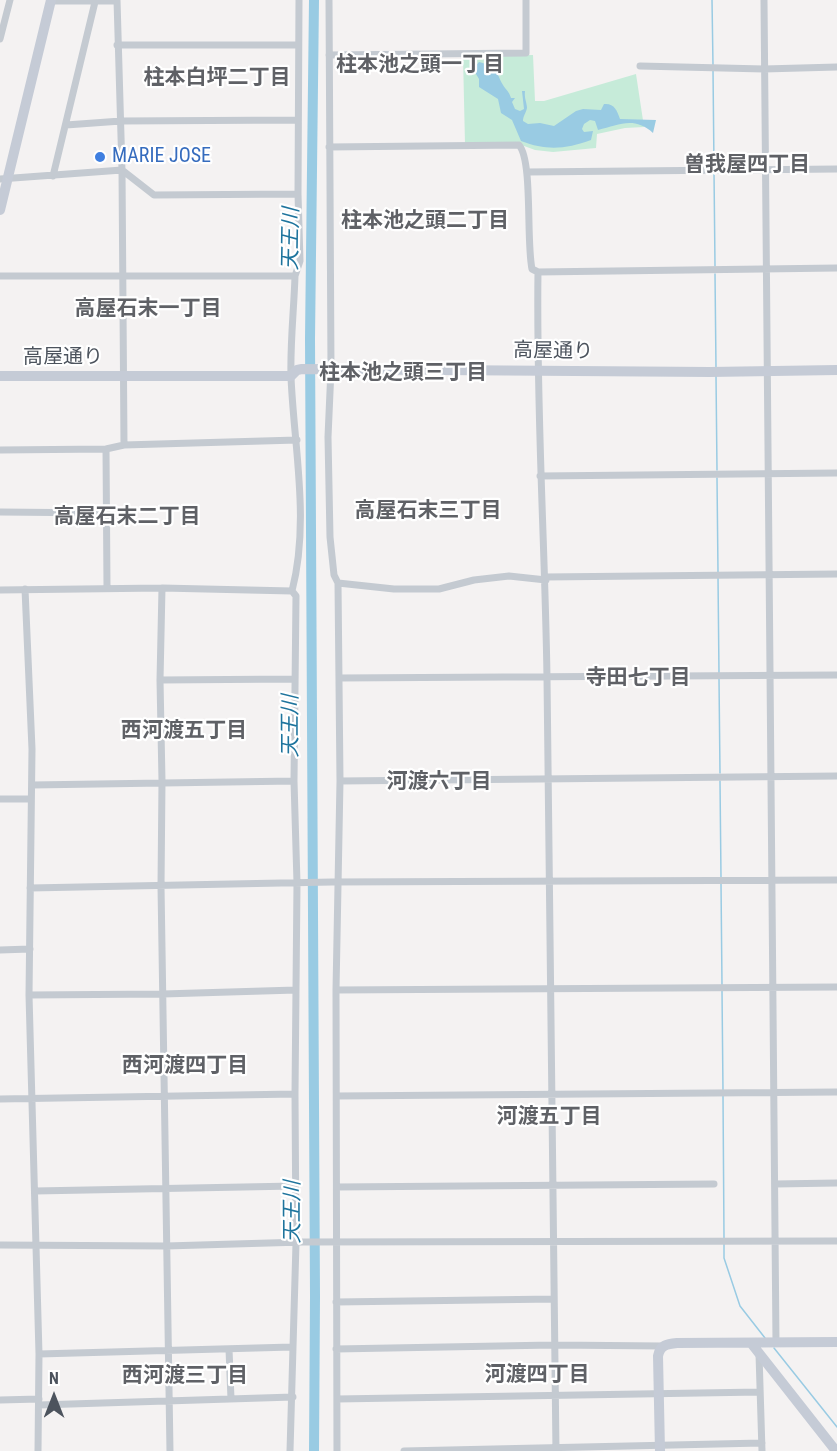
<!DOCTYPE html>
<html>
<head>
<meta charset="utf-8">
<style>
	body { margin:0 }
	#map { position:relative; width:837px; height:1451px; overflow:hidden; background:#f4f2f2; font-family:"Roboto Condensed",sans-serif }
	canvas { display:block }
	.north { position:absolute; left:24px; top:1367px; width:60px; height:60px; -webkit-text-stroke:4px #fff; paint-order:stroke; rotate:0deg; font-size:16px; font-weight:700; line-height:24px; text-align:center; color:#4c535d }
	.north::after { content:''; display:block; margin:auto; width:21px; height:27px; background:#4c535d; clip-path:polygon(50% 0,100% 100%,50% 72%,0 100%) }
</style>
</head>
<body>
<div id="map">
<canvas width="837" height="1451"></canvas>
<div class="north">N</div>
</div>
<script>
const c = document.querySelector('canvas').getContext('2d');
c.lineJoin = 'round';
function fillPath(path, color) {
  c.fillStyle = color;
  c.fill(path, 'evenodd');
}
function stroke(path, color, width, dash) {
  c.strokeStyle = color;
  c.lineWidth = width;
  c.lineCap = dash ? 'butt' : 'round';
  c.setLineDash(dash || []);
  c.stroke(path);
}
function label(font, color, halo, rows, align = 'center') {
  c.font = font + ' "Roboto Condensed","Noto Sans JP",sans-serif';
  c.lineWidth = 4.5;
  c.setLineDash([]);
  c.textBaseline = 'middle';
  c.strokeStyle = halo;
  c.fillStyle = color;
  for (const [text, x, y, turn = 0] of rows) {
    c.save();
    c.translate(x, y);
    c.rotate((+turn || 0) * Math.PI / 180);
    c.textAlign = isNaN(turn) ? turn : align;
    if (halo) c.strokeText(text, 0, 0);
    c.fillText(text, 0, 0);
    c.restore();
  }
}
fillPath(new Path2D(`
	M 533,55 L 535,101 L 544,101 L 636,74 L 644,127 L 625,128 L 597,134 L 596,148 L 553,152 L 535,150 L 516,143 L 465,144 L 463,56 Z`), '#c6ebd9');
fillPath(new Path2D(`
	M 479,62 C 500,68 494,69 503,85 C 506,90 509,91 511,98 L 515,98 L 512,102 L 515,109 L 520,111 L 524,109 L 522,91 L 525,91 C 524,98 527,103 527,108 C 526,113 523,116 523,121 L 528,124 L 540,123 L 554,126 L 576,111 L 583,109 L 601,110 L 604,104 C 614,103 617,110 620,119 L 656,120 L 653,133 C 634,116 619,125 598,130 L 595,121 L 590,120 L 584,124 L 582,129 L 584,132 L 593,131 L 591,140 C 566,149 547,151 521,141 L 512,120 L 501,113 L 498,99 L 479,87 L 479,79 L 473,69 Z`), '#99cbe3');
stroke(new Path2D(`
	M 712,0 L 713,65
	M 713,70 L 714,167
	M 714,172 L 715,266
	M 715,274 L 716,368
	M 716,376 L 717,470
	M 717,478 L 718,572
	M 718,577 L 719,674
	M 719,679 L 720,773
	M 720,781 L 721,878
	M 721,883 L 722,986
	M 722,991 L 723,1091
	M 723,1096 L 724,1238
	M 724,1243 L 724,1258 L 740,1306 L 765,1338
	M 774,1348 L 837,1427`), '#99cbe3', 1.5);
stroke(new Path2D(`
	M 314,0 L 310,339 L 315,1297 L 314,1451`), '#99cbe3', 10);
stroke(new Path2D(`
	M 117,0 L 122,170 L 124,445
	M 329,0 L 331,369 L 328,437 L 330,537 L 334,575 L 338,583 L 340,781 L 336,990 L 337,1451
	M 764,0 L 776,1342
	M 51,1 L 117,1
	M 0,39 L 10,0
	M 117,45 L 298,45
	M 329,55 L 526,53 L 526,0
	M 640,66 L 764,69 L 837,67
	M 66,125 L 121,121 L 298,120
	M 329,147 L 519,145 C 533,161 526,241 532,269 L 538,272 L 837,268
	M 528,172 L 837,169
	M 53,176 L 95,2
	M 0,179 L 122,170 L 154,195 L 298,194
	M 538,272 C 536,407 545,542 547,678 L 556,1451
	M 0,276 L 295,276
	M 106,449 L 107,587
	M 0,450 L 106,449 L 124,445 L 297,440
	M 540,476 L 837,473
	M 0,512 L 107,513
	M 545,577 L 837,574
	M 338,583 L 394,589 L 439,589 L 474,580 L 509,576 L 546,580
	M 162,588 L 160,680 L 162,781 L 161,886 L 170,1451
	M 25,589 L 32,749 L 29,995 L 39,1354 L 38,1451
	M 0,590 L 162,588 L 292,591
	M 339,678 L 837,675
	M 160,680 L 295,679
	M 340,781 L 837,776
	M 32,785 L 294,781
	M 0,799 L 30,799
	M 30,888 L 332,882 L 837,880
	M 0,950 L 30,949
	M 336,990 L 837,987
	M 29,995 L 163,994 L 296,990
	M 337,1096 L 837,1092
	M 0,1099 L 295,1094
	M 775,1184 L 837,1183
	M 337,1187 L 714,1184
	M 35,1191 L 295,1186
	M 0,1245 L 166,1246 L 303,1242 L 837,1241
	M 336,1302 L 554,1299
	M 229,1349 L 231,1399
	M 336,1349 L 553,1345 L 663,1346
	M 39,1354 L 292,1347
	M 759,1354 L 762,1451
	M 337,1399 L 760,1392
	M 0,1400 L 39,1399
	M 39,1405 L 293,1397
	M 290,1451 L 296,1243 L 295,1094 L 297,883 L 294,781 L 296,596 L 292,591 C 310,521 294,448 291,377 C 290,343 294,309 295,276 L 300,261 L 298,194 L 299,0
	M 404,1451 L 762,1443`), '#c4cad1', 7);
stroke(new Path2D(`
	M 0,210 L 51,0
	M 0,376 L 291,376 L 297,370 L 302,369 L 710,372 L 837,370
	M 751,1343 L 836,1451
	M 660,1451 L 658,1356 C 660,1345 667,1344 677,1343 L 837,1342`), '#c5cbd6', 10);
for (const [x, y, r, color] of [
	[100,157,6,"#3f7fe0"]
]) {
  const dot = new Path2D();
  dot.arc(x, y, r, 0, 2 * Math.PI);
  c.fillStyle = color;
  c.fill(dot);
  stroke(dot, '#fff', 2);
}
label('20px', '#366cbe', '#fff', [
	["MARIE JOSE",112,157]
], 'left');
label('20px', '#4c535d', '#fff', [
	["高屋通り",553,352,1],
	["高屋通り",63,358]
]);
label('bold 21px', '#5f6166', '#fff', [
	["柱本池之頭一丁目",420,66],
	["柱本白坪二丁目",217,79],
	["曽我屋四丁目",747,166],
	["柱本池之頭二丁目",425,222],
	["高屋石末一丁目",148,310],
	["柱本池之頭三丁目",403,374],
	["高屋石末三丁目",428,512],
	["高屋石末二丁目",127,518],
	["寺田七丁目",638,679],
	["西河渡五丁目",184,732],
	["河渡六丁目",439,783],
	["西河渡四丁目",185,1067],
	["河渡五丁目",549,1118],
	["河渡四丁目",537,1376],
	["西河渡三丁目",185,1377]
]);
label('italic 21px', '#1e749d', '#fff', [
	["天王川",292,239,-89],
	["天王川",292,726,-90],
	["天王川",294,1212,-90]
]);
</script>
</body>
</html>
